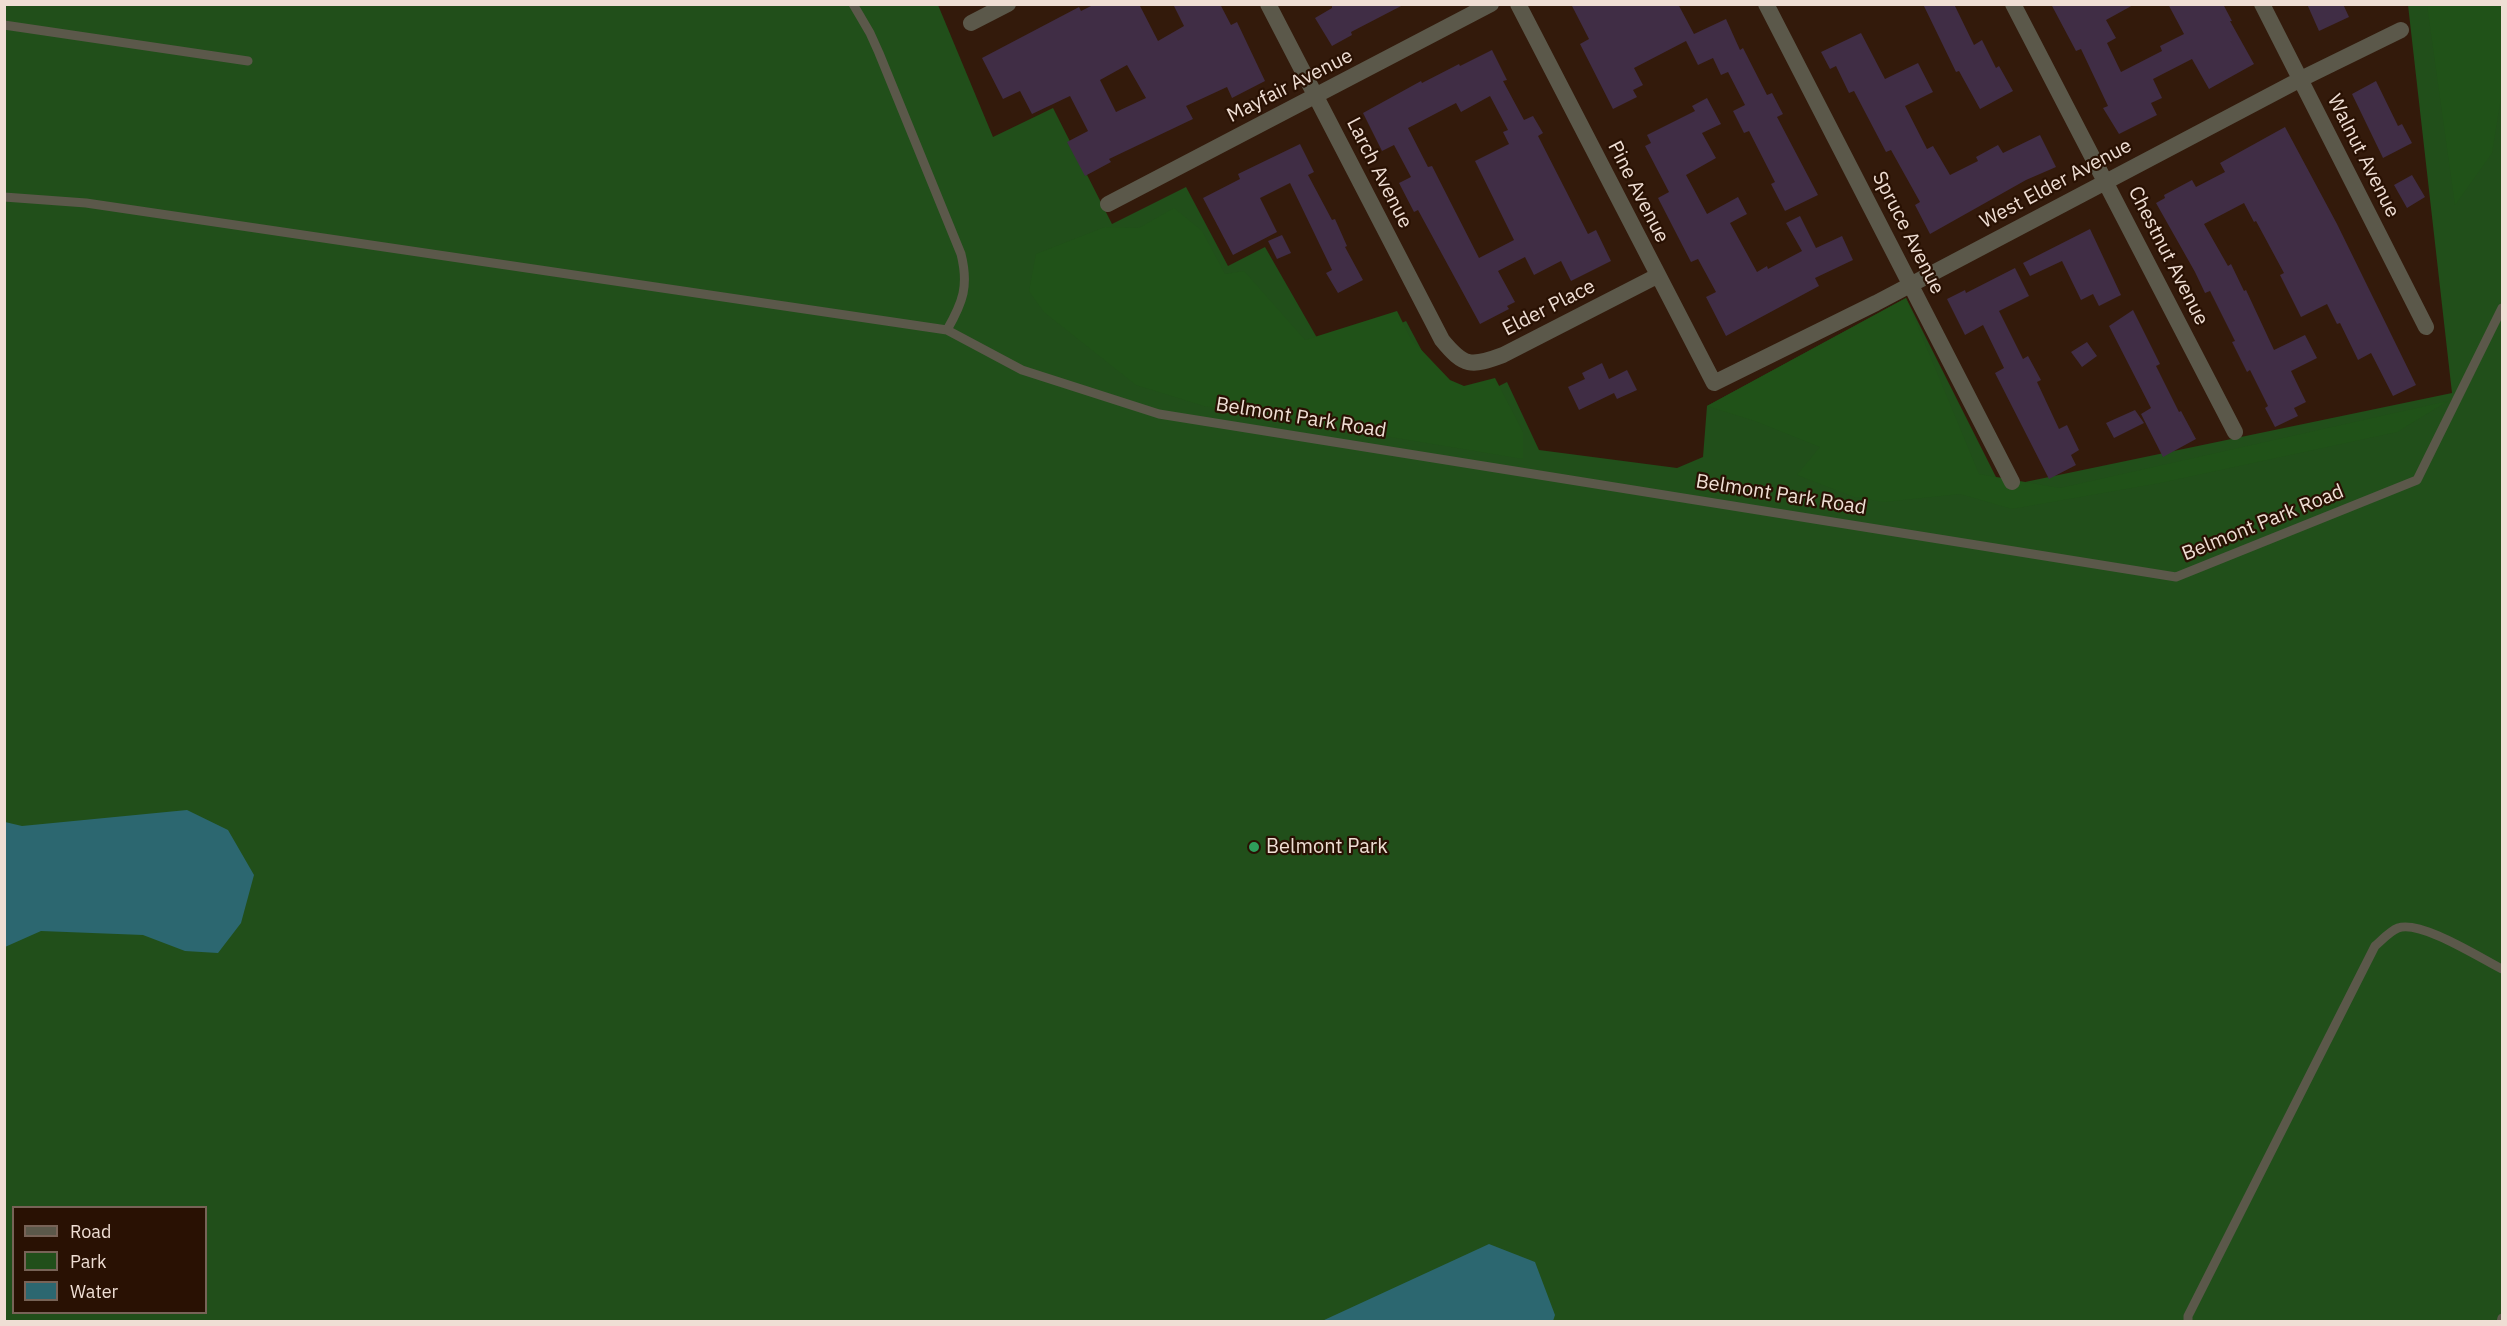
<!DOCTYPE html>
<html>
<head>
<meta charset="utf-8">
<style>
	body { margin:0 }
	#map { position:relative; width:2507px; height:1326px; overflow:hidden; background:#331a0b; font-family:"IBM Plex Sans",sans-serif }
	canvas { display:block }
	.frame { position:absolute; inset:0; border:6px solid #efded4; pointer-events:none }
	.legend { position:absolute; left:12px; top:1206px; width:195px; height:108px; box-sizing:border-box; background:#291103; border:2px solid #786357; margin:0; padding:8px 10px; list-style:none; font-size:18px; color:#efded4 }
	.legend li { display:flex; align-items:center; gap:12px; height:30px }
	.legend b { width:30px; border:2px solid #786357 }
</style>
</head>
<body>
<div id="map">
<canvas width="2507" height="1326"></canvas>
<div class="frame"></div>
<ul class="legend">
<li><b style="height:8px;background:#5b584a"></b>Road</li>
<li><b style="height:16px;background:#214f1a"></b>Park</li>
<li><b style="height:16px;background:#2c6770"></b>Water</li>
</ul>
</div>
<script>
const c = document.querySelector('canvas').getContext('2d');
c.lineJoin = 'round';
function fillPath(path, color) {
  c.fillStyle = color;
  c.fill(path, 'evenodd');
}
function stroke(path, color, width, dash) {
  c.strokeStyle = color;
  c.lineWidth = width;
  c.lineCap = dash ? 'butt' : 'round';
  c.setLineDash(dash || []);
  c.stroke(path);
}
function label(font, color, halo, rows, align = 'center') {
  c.font = font + ' "IBM Plex Sans",sans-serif';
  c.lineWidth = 4.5;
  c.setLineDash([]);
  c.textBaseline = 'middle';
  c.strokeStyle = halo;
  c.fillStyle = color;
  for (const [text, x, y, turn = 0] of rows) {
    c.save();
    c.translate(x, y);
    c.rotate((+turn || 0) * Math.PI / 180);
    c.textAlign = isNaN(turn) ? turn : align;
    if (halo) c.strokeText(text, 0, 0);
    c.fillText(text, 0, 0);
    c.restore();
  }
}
fillPath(new Path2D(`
	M 5,5 L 938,5 L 993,137 L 1053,108 L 1112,224 L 1186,187 L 1228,266 L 1265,247 L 1328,357 L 1406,321 L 1453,409 L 1507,382 L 1539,450 L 1677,468 L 1703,457 L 1707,406 L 1906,298 L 2001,487 L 2452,393 L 2408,5 L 2502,5 L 2502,1321 L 5,1322 ZM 14,1208 L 206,1208 L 206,1312 L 14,1312 Z`), '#214f1a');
fillPath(new Path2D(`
	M 2427,5 L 2502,5 L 2502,91 L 2492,153 L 2455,205 Z
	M 1174,208 L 1202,231 L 1225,274 L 1244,271 L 1305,340 L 1397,311 L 1411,339 L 1450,380 L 1464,386 L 1495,378 L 1523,432 L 1523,459 L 1204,406 L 1136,385 L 1044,312 L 1029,291 L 1036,254 L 1105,227 L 1139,228 Z
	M 1906,298 L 1979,474 L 2060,488 L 2448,401 L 2397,432 L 2160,483 L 2012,509 L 1960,494 L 1884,502 L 1854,497 L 1797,475 L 1820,447 L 1755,421 L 1707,406 Z`), '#205218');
fillPath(new Path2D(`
	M 187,810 L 228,830 L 254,875 L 241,923 L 218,953 L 185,951 L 143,935 L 41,931 L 5,947 L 5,822 L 22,826 Z
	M 1489,1244 L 1535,1262 L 1555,1315 L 1553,1321 L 1322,1321 Z`), '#2c6770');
fillPath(new Path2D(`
	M 1095,4 L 1139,4 L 1158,41 L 1184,26 L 1173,4 L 1220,4 L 1231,25 L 1237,22 L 1265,81 L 1232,98 L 1227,87 L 1186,106 L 1193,119 L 1109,159 L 1111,162 L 1085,176 L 1067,142 L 1088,131 L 1070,96 L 1032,114 L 1020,91 L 1003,99 L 982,58 L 1079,7 L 1081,11 ZM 1127,65 L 1146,98 L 1116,112 L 1100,80 Z
	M 1332,4 L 1405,4 L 1351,32 L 1352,35 L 1332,46 L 1315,18 L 1332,8 Z
	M 1571,4 L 1678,4 L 1694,34 L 1726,19 L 1740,50 L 1743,48 L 1767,95 L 1772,93 L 1783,114 L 1777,117 L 1818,195 L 1785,211 L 1771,184 L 1775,182 L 1749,131 L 1744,133 L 1733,111 L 1745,105 L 1728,72 L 1721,75 L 1713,58 L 1698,65 L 1686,41 L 1634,68 L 1643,85 L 1633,90 L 1637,97 L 1613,109 L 1580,44 L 1589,39 Z
	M 1923,4 L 1954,4 L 1974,45 L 1982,40 L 1996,68 L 1999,66 L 2013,91 L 1980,109 L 1959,71 L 1956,72 Z
	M 2051,4 L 2135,4 L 2106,20 L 2116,38 L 2107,43 L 2121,72 L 2162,51 L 2160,46 L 2184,34 L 2168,4 L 2223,4 L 2232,21 L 2230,21 L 2254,64 L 2209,89 L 2192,59 L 2153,79 L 2162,98 L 2151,103 L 2157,115 L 2119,134 L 2103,108 L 2108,106 L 2081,49 L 2076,51 Z
	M 2307,4 L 2343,4 L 2349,17 L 2319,31 Z
	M 1861,33 L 1885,79 L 1918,63 L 1933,92 L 1905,106 L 1927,149 L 1933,146 L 1950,175 L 1978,161 L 1976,157 L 1998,145 L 2003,153 L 2040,135 L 2056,167 L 2026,180 L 1930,234 L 1915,205 L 1920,202 L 1891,150 L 1886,152 L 1854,91 L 1849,93 L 1836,66 L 1830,69 L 1821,52 Z
	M 1492,50 L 1507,80 L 1503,81 L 1524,120 L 1533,116 L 1543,133 L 1538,136 L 1588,234 L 1596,230 L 1611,261 L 1571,281 L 1561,261 L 1534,275 L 1525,257 L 1498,271 L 1515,302 L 1507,306 L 1509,309 L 1480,324 L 1418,210 L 1414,212 L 1399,183 L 1411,177 L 1394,145 L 1382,151 L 1363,113 L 1421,81 L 1422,83 L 1459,64 L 1460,66 ZM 1490,96 L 1508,130 L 1503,132 L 1509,144 L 1475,161 L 1514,240 L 1479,258 L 1432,166 L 1428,167 L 1408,128 L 1456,103 L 1461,112 Z
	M 2376,81 L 2398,126 L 2402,124 L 2412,143 L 2383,158 L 2352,94 Z
	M 1707,98 L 1721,124 L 1702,133 L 1716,158 L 1686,175 L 1707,214 L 1738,197 L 1747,214 L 1730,223 L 1757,272 L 1767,266 L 1768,269 L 1802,251 L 1786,223 L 1800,216 L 1816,248 L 1842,236 L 1853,260 L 1815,278 L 1819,286 L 1726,336 L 1706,297 L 1716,292 L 1698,259 L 1691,262 L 1658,198 L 1669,192 L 1645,146 L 1651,143 L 1647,135 L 1695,111 L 1692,106 Z
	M 2285,127 L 2337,224 L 2416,385 L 2393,396 L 2371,353 L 2358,360 L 2340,323 L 2337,324 L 2327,304 L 2301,317 L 2280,275 L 2284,273 L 2256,221 L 2254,222 L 2244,203 L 2204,224 L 2228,266 L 2231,264 L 2244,291 L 2246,290 L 2274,350 L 2305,335 L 2317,358 L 2291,371 L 2306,402 L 2294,408 L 2298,416 L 2275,427 L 2265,408 L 2268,406 L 2250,370 L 2247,372 L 2232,342 L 2235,341 L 2210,291 L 2205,293 L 2195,272 L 2156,203 L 2165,198 L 2164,195 L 2192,180 L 2196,187 L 2225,172 L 2220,163 Z
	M 1300,144 L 1314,172 L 1308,175 L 1332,220 L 1335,219 L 1347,246 L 1345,247 L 1363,280 L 1338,293 L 1326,273 L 1332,270 L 1290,183 L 1260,198 L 1277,232 L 1233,255 L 1203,198 L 1240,179 L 1238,174 Z
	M 2412,175 L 2425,197 L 2407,208 L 2394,185 Z
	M 2090,229 L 2121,295 L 2099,306 L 2093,294 L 2081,300 L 2062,261 L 2030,276 L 2023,263 Z
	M 1282,235 L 1291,253 L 1277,259 L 1268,241 Z
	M 2015,268 L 2029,296 L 1999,311 L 2023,359 L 2028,356 L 2041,380 L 2037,382 L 2059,429 L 2067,425 L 2079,450 L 2071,455 L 2076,465 L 2049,479 L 1995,373 L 2004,368 L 1983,325 L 1965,335 L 1947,299 L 1965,290 L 1966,293 Z
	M 2133,310 L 2160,364 L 2156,366 L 2179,412 L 2181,411 L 2196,439 L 2163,457 L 2141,414 L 2151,408 L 2109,326 Z
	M 2087,342 L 2097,356 L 2082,367 L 2071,352 Z
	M 1602,363 L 1609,379 L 1627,370 L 1637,390 L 1617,399 L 1614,393 L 1579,410 L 1568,387 L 1585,379 L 1582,373 Z
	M 2135,410 L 2144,423 L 2114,438 L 2106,423 Z`), '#402d45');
stroke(new Path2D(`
	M 853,4 L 870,33 L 879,53 L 961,254 C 969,286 963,302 947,330
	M 4,25 L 248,61
	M 4,197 L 86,203 L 947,330 L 1022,370 L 1159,414 L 2176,577 L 2417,480 L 2502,308
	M 2188,1322 L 2188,1316 L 2375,946 C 2382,940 2390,931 2398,928 C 2421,920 2480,958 2502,969
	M 2501,1322 L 2502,1318`), '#5b584a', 9);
stroke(new Path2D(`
	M 1268,4 L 1442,340 C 1464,367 1471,367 1503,355 L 1657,276
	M 1518,4 L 1714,383 L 1876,303 L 2301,79 L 2401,30
	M 1766,4 L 2012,482
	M 2013,4 L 2235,432
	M 2262,4 L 2426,327
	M 971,23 L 1008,4
	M 1108,204 L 1491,4`), '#5b584a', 16);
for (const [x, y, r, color] of [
	[1254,847,6,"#2e9e5b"]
]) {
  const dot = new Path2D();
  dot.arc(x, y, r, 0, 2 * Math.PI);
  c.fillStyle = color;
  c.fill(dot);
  stroke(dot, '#291103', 2);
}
label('20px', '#efded4', '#291103', [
	["Mayfair Avenue",1290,86,-27],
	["Walnut Avenue",2363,156,63],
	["Larch Avenue",1379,173,63],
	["West Elder Avenue",2056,184,-28],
	["Pine Avenue",1638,192,63],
	["Spruce Avenue",1908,233,63],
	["Chestnut Avenue",2168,256,63],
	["Elder Place",1549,308,-27],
	["Belmont Park Road",1301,418,9],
	["Belmont Park Road",1781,495,9],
	["Belmont Park Road",2263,523,-22]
]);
label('20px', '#efded4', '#291103', [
	["Belmont Park",1266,847]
], 'left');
</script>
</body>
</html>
